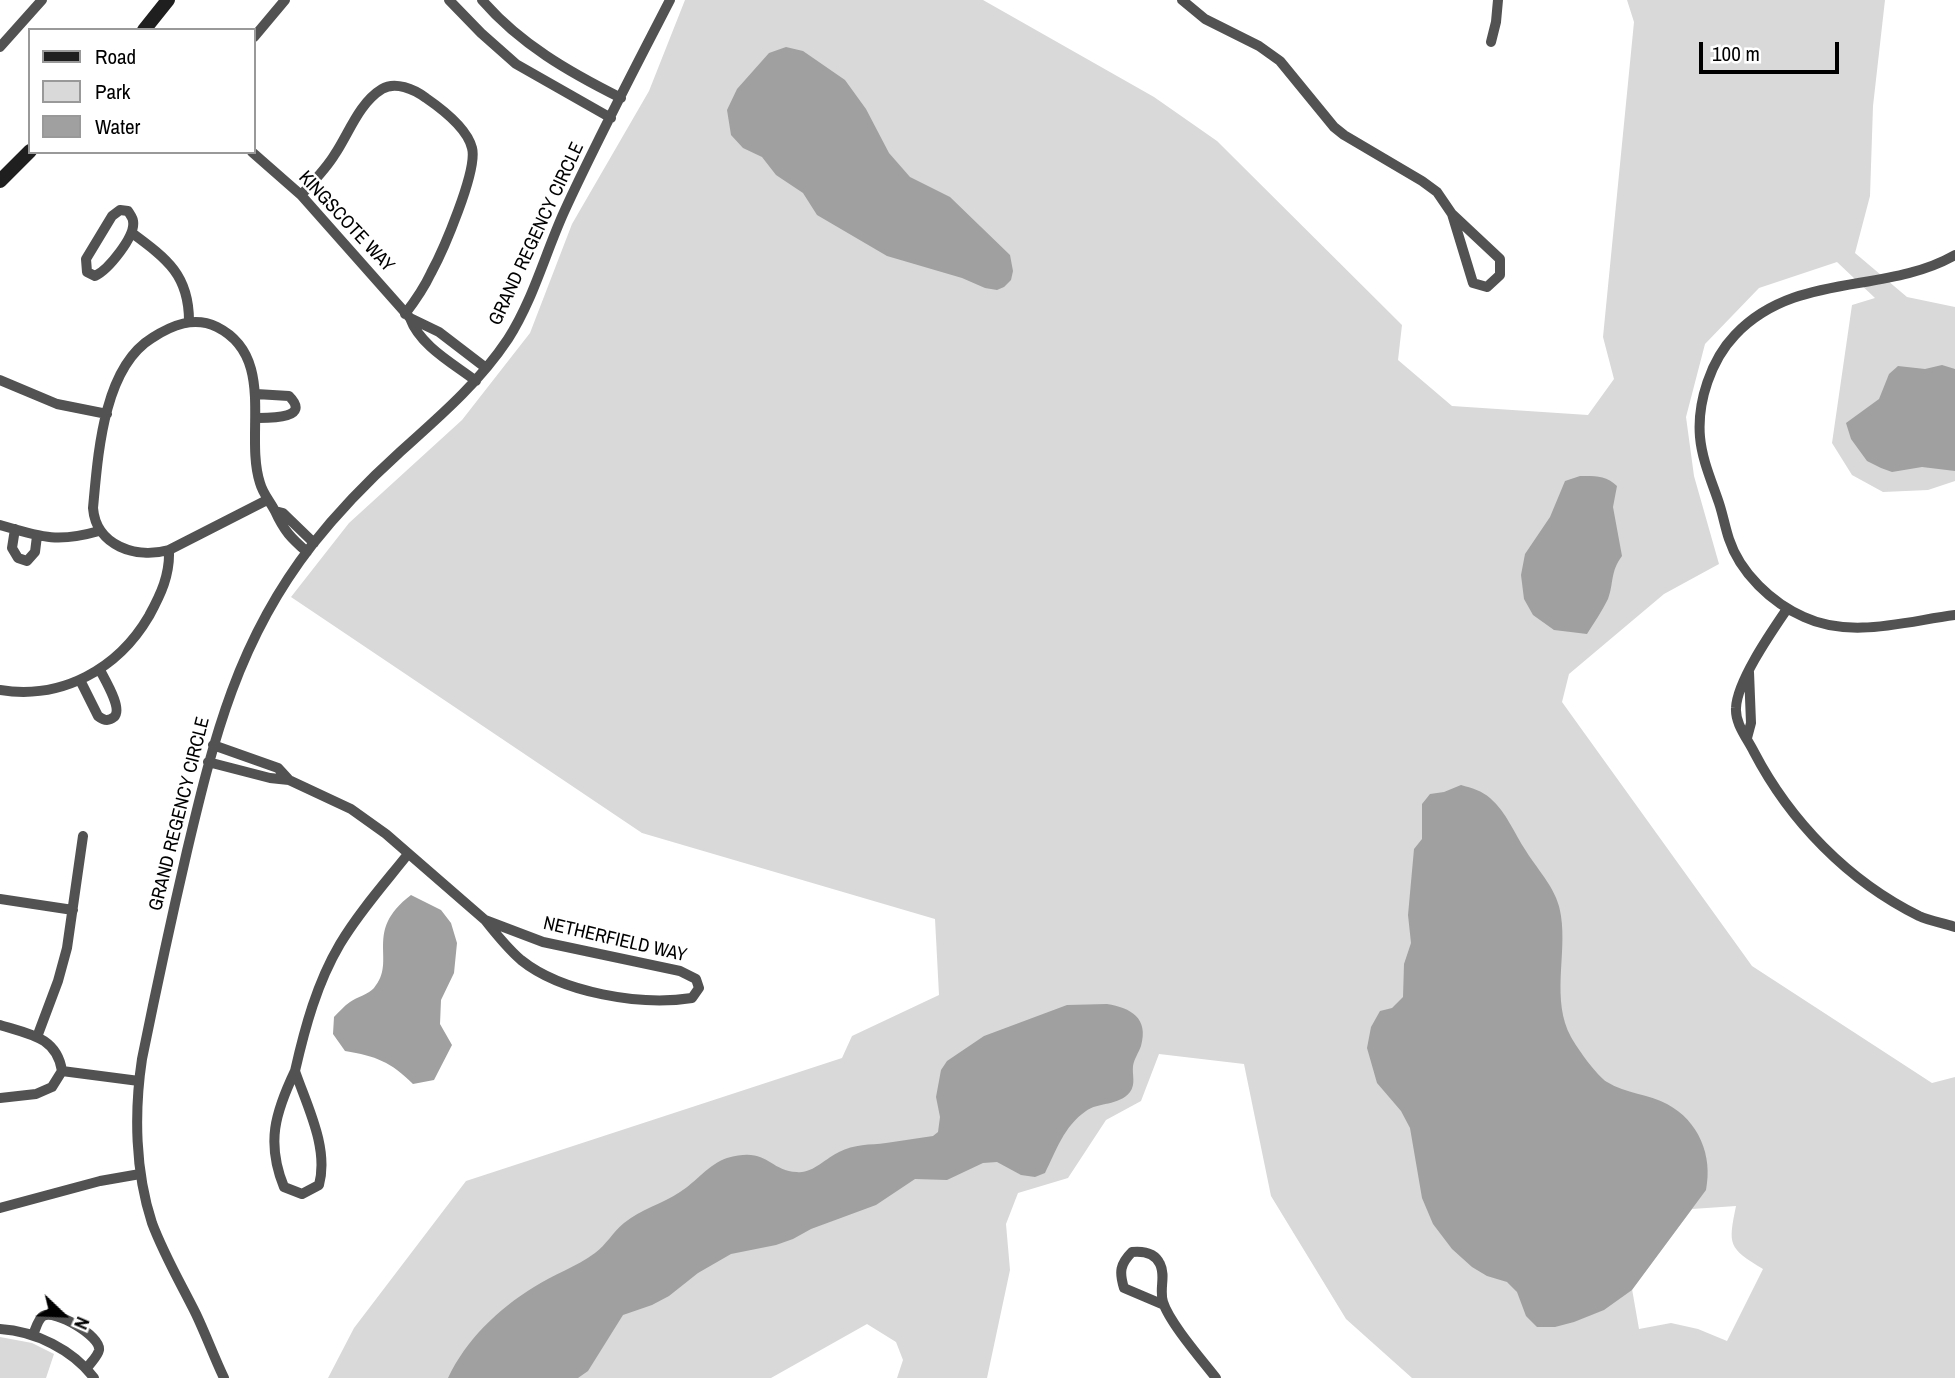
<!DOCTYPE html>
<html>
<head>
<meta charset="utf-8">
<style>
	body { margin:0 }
	#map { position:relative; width:1955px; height:1378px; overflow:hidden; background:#fff; font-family:"Archivo Narrow",sans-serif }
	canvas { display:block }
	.legend { position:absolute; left:28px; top:28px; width:228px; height:126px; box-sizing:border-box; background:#fff; border:2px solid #999; margin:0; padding:9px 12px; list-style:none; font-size:21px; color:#000 }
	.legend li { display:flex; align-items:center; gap:14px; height:35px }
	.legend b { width:35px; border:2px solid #999 }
	.north { position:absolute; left:28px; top:1280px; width:70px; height:70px; -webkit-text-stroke:5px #fff; paint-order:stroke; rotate:113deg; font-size:19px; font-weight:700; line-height:28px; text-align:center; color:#000 }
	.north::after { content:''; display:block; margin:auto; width:24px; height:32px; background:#000; clip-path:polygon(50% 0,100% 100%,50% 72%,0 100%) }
	.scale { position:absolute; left:1699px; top:42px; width:140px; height:32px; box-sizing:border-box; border:4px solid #000; border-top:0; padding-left:9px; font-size:21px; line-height:24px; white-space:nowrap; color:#000; -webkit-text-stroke:5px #fff; paint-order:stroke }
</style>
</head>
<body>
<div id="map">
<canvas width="1955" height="1378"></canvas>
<ul class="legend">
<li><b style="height:9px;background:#1f1f1f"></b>Road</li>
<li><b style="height:19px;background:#d9d9d9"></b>Park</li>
<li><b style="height:19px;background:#a0a0a0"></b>Water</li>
</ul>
<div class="north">N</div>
<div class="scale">100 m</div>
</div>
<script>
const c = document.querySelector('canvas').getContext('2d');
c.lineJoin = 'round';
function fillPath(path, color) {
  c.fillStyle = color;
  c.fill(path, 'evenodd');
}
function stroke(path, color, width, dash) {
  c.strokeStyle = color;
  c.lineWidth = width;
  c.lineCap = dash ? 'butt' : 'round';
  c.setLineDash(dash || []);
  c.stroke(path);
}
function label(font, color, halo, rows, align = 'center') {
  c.font = font + ' "Archivo Narrow",sans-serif';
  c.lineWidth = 5;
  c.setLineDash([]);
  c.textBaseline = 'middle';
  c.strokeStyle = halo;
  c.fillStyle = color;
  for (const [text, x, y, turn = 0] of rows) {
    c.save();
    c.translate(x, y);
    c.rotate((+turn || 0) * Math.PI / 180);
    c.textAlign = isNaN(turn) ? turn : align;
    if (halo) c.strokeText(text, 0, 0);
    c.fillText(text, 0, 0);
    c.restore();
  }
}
fillPath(new Path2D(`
	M 685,0 L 983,0 L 1154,97 L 1217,141 L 1402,325 L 1398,360 L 1452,406 L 1588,415 L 1614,379 L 1603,337 L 1634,22 L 1627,0 L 1885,0 L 1873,106 L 1870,196 L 1855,253 L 1907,297 L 1955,307 L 1955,481 L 1928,490 L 1883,492 L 1852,475 L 1832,443 L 1852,305 L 1875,298 L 1837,262 L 1759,288 L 1705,344 L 1686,417 L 1694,476 L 1719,564 L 1664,594 L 1569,674 L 1562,702 L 1752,966 L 1932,1083 L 1955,1077 L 1955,1378 L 1412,1378 L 1346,1319 L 1271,1196 L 1244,1064 L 1159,1054 L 1141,1101 L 1106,1120 L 1068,1178 L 1018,1193 L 1006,1224 L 1010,1270 L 987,1378 L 897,1378 L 903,1360 L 896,1342 L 867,1324 L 771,1378 L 328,1378 L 354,1328 L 466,1181 L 842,1058 L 852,1036 L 939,995 L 935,919 L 642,833 L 291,597 L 349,523 L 462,420 L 530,333 L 572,224 L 649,91 ZM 1736,1206 C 1728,1245 1728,1248 1763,1269 L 1727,1341 L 1698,1329 L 1671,1323 L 1639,1329 L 1632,1289 L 1692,1209 Z
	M 0,1337 L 32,1343 L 54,1354 L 46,1378 L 0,1378 Z`), '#d9d9d9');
fillPath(new Path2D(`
	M 786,47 L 803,51 L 845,80 L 866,109 L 889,153 L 910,177 L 950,197 L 1010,255 L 1013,271 L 1011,280 L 1004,287 L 997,290 L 985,288 L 962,278 L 887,256 L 817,215 L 803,193 L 776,175 L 762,157 L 743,148 L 731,135 L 727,110 L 737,89 L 769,53 Z
	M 1942,365 L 1955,369 L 1955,471 L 1922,467 L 1892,472 L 1881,468 L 1867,461 L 1851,439 L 1846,423 L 1879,399 L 1889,374 L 1898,366 L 1925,369 Z
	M 1580,476 C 1594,476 1606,475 1617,486 L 1613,507 L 1622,556 C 1610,572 1614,583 1608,599 C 1602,611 1594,623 1587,634 L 1554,630 L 1533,615 L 1524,599 L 1521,575 L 1525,554 L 1550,517 L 1565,481 Z
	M 1461,785 C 1472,788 1482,791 1490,798 C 1507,813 1514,833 1526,851 C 1539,872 1558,890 1561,916 C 1567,955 1551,1000 1571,1037 C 1577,1048 1597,1076 1607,1082 C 1626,1094 1649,1094 1667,1104 C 1699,1121 1713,1156 1706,1190 L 1632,1290 L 1604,1310 L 1574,1322 L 1555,1327 L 1537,1327 L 1526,1316 L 1517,1292 L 1507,1282 L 1487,1276 L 1472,1267 L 1452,1249 L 1433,1224 L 1422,1198 L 1410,1128 L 1401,1111 L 1377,1083 L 1367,1048 L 1371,1027 L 1380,1011 L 1392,1008 L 1403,997 L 1404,964 L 1411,943 L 1408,915 L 1414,849 L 1422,839 L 1422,804 L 1430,794 L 1444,792 Z
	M 411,895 L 441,910 L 451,923 L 457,943 L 454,973 L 441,1000 L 440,1024 L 452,1045 L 434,1080 L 413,1084 C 391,1062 376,1056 345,1051 L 333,1034 L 334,1017 C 339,1012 344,1006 350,1002 C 357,997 369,994 374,988 C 398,960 362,932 411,895 Z
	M 1107,1004 C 1131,1008 1149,1018 1141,1046 C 1139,1052 1134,1059 1133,1066 C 1132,1075 1136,1084 1130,1092 C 1119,1106 1098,1102 1086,1111 C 1064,1126 1056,1151 1045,1173 L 1035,1177 L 1021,1175 L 997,1162 L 983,1163 L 947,1180 L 915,1179 L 876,1205 L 811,1229 L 793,1239 L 776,1245 L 731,1254 L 698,1273 L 669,1296 L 652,1305 L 623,1315 L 588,1371 L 578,1378 L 448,1378 C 466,1340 498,1309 534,1287 C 554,1274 576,1267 595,1253 C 606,1245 613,1232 624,1223 C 641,1209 662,1204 680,1192 C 696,1182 709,1164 727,1158 C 768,1146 767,1170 797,1172 C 812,1174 826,1158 839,1152 C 854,1144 870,1145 886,1143 C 902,1141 917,1138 933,1136 L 938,1132 L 940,1117 L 936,1097 L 941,1070 L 947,1061 L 984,1036 L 1067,1005 Z`), '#a0a0a0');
stroke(new Path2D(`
	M 449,0 L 481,33 L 516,64 L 611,118
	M 482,0 C 520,44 569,72 621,98
	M 1182,0 L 1205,19 L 1259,46 L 1280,61 L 1334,127 L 1344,135 L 1422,181 L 1437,192 L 1452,214 L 1500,259 L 1500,275 L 1487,287 L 1473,283 L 1452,214
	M 254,37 L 285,0
	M 1491,42 L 1496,22 L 1498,0
	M 0,47 L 42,0
	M 252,152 L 301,195 L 410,318 C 420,346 454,364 476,381
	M 301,195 C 313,182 326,169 335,154 C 349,133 359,103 382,89 C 395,81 414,89 426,98 C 442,109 467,128 472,148 C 478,170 443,251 431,273 C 424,288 415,301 405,314
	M 120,210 L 128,211 C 129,213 133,218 133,221 C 136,236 108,270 95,276 L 87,272 L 86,259 L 112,216 Z
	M 132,233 C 167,259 189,275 189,321
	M 1955,255 C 1885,295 1795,271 1735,335 C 1711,360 1697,402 1700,437 C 1702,460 1712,482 1719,503 C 1723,515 1725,527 1729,539 C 1740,573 1772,603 1804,617 C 1851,639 1907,621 1955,615
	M 410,318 L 439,332 L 486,368
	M 0,380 L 57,404 L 107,414
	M 256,418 C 269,418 312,419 289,396 L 256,394
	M 267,500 L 169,550 C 136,559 96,546 93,508 C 98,455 103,368 152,338 C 172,325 194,316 217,327 C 277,357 244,434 260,483 C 263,494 270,501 275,511 C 284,531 291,538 307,552
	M 275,511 L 283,513 L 314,543
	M 0,525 C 41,537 57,543 99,531
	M 15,529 L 12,548 L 18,558 L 27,561 L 35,552 L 37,536
	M 1787,609 C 1772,631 1737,681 1736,708 C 1735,724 1747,738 1754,752 C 1790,821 1848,881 1919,916 C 1930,921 1943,923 1955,927
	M 80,680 L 98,716 C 103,720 108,722 114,717 C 123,709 105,680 100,670
	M 0,690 C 62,700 118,669 149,616 C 161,594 170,575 169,550
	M 1747,738 L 1751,723 L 1749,672
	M 213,745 L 278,768 L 289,780
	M 208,762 L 270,778 L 289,780 L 351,809 L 386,834 L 485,920
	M 0,899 L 73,910
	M 485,920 L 543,942 L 680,971 L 696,979 L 699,988 L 692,998 C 641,1006 562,993 521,960 C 507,948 496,934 485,920 Z
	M 0,1025 C 29,1034 57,1037 62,1071
	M 37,1037 L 58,981 L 67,948 L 83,836
	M 62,1071 L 139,1081
	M 295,1071 C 307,1106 329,1148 319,1185 L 302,1194 L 284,1187 C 266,1143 275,1113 295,1071 Z
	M 295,1071 C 305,1027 317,983 340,944 C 359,912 385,883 408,854
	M 0,1098 L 36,1094 L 52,1087 L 62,1071
	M 0,1208 L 100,1181 L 140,1174
	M 1164,1305 L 1124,1288 C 1119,1272 1120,1264 1132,1252 C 1143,1251 1155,1253 1160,1264 C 1166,1276 1159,1289 1163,1302 C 1169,1322 1202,1360 1216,1378
	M 0,1329 C 35,1331 73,1350 94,1378
	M 33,1335 C 36,1328 38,1319 43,1316 C 55,1309 101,1336 99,1350 C 98,1356 91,1362 87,1368
	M 224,1378 C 214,1357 206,1335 196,1314 C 181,1284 164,1255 152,1223 C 135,1171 134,1112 142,1059 C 156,990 171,920 187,851 C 214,737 238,640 312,545 C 338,512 368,481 399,453 C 439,417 478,384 508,339 C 533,300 545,254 564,212 C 597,140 634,70 670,0`), '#525252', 10);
stroke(new Path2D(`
	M 144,30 L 168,0
	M 0,181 L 30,151`), '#1f1f1f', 14);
label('19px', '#000', '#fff', [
	["KINGSCOTE WAY",346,222,47],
	["GRAND REGENCY CIRCLE",537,234,-65],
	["GRAND REGENCY CIRCLE",180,814,-76],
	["NETHERFIELD WAY",615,940,13]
]);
</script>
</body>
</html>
